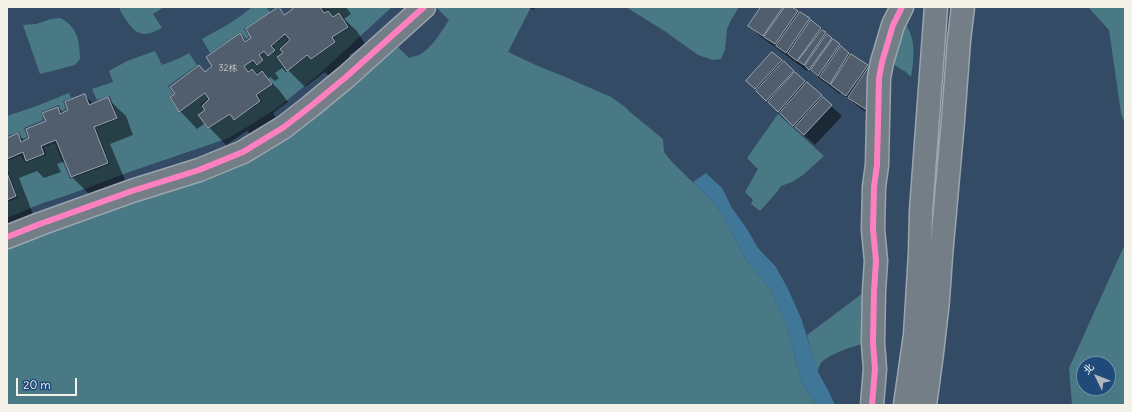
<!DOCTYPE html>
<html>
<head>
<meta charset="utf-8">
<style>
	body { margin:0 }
	#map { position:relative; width:1132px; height:412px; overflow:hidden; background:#344b65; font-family:Delius,"LXGW WenKai TC",sans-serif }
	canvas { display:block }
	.frame { position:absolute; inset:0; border:8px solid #f4f1e8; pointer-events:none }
	.north { position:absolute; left:1076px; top:356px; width:40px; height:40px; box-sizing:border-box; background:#1f4a7a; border:1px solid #748da6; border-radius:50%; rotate:313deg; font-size:11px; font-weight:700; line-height:16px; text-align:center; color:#f4f1e8 }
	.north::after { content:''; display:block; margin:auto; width:14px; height:18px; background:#b1b7ba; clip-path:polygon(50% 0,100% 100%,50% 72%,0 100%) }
	.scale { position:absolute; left:16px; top:378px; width:61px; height:18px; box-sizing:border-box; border:2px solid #f4f1e8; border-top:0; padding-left:5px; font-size:12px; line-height:14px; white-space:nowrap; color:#f4f1e8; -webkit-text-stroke:3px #1f4a7a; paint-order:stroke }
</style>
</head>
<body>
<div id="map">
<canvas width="1132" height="412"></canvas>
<div class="frame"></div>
<div class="north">北</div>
<div class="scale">20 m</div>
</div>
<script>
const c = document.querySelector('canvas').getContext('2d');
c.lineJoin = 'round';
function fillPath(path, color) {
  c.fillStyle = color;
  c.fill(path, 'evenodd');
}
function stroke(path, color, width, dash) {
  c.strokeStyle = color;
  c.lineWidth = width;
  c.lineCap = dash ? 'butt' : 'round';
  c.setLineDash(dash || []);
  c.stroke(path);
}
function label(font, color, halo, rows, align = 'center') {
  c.font = font + ' Delius,"LXGW WenKai TC",sans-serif';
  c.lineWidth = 4;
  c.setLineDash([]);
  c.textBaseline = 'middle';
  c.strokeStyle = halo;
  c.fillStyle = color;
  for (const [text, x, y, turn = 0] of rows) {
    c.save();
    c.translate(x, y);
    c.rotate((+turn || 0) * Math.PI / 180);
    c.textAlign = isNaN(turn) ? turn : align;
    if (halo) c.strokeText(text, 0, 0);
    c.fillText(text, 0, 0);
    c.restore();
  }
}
fillPath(new Path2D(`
	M 119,7 L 164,7 L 153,14 L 162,28 C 148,35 139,38 129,24 C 125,18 121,14 119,7 Z
	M 252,7 L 266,7 L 270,12 L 244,29 L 249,37 L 246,39 L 240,32 L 210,53 L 202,39 C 220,29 237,20 252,7 Z
	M 322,7 L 392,7 L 318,75 L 280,106 L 252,124 L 229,138 L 132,171 L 68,195 L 40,204 L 7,218 L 7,202 L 18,198 L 7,168 L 7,161 L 21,155 L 25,163 L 46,155 L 44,147 L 55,143 L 70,179 L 110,164 L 96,128 L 118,119 L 110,96 L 97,100 L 92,89 L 113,82 L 109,71 L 127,61 L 155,51 L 162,65 L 180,58 L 189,53 L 197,65 L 168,86 L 173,94 L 169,97 L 179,113 L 205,94 L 208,98 L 200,105 L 204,110 L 197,115 L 208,129 L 230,115 L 234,121 L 262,101 L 258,95 L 273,84 L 262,70 L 257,73 L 252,68 L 248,70 L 245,66 L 252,61 L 257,66 L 264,60 L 260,55 L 264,52 L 268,56 L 276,50 L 273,46 L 285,36 L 288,40 L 279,48 L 282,53 L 276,57 L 286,72 L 307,56 L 311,60 L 336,42 L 334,37 L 350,27 L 340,12 L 333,16 L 328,9 L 325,11 Z
	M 438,7 L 531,7 L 508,52 L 538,66 L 563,76 L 611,97 L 624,106 L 630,112 L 663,139 L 664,152 L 672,162 L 715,204 L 731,231 L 747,261 L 771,290 L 786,324 L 802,384 L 817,405 L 7,405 L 7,248 L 59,227 L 228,170 L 253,158 L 282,140 L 377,64 L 398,47 L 409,58 C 412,57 416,56 419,55 C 432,48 441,32 449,20 L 437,8 Z
	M 626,7 L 739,7 L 731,20 L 727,29 L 725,50 L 721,59 L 713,60 L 698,55 L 666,32 Z
	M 1088,7 L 1125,7 L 1125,124 L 1121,113 L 1109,30 Z
	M 60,18 C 77,26 80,41 80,59 L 75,65 L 40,74 L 23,25 L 36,24 L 51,19 Z
	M 904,21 C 907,27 911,33 912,39 C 915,51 913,65 911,77 L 906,72 L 889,62 Z
	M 69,93 L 71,98 L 63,101 L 66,109 L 61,111 L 59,105 L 41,112 L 43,120 L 24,128 L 27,137 L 22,139 L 19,132 L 7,136 L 7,116 L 34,107 Z
	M 778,114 L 824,156 L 803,175 L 792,182 L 781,186 L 777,192 L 760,211 L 751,204 L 753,200 L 745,192 L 758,169 L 747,158 Z
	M 1125,244 L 1125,405 L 1072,405 L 1069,368 ZM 1084,364 L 1108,364 L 1108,388 L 1084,388 Z
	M 867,290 L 865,343 C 854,346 833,353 824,360 C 820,363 819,367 817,372 L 807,335 Z`), '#4a7986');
fillPath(new Path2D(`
	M 706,173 L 722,188 L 732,208 L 747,229 L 758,248 L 776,267 L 788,289 L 801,318 L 818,372 L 830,394 L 835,405 L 817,405 L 802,384 L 786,324 L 771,290 L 747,261 L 731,231 L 715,204 L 693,182 Z`), '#407697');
fillPath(new Path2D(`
	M 293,7 L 346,7 L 351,14 L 344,19 L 357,31 L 365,44 L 349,55 L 352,60 L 329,76 L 325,72 L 305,87 L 288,70 L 286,72 L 282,68 L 275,73 L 279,78 L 275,81 L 270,77 L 268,79 L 279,90 L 288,102 L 273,113 L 276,118 L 252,136 L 247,131 L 226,145 L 205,123 L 197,129 L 180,111 L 206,73 L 214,67 L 240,35 L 247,42 L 252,38 L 279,9 L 286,16 L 294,9 Z
	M 527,7 L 535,7 L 534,10 Z
	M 762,7 L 791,7 L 821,28 L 851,56 L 868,66 L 882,80 L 878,120 L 860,108 L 841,93 L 840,94 L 832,88 L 808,69 L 807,71 L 760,36 L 749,26 Z
	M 781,61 L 842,116 L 815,145 L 777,111 L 748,81 Z
	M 84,95 L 94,104 L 108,99 L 126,116 L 133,135 L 110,144 L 125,180 L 89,194 L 72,177 L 66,161 L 57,164 L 61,172 L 44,178 L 37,171 L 19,178 L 33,214 L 7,224 L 7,139 L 18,135 L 25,141 L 31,139 L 58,108 L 63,113 L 69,110 Z`), '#0007');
const building = new Path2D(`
	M 279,7 L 284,15 L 293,9 L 292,7 L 320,7 L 324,13 L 328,11 L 333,17 L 339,13 L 348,27 L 332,37 L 335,42 L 311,59 L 307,55 L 287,71 L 277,57 L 283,53 L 280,49 L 290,40 L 285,34 L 271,46 L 275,50 L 268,56 L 264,51 L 259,55 L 263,60 L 257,65 L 253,60 L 244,66 L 248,72 L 252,69 L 257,75 L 262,71 L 272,84 L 256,95 L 260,101 L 234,120 L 230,114 L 208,128 L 198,115 L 205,110 L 202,106 L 209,99 L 205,93 L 179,112 L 170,97 L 175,94 L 170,87 L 199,65 L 205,72 L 212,66 L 206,57 L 240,33 L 245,42 L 251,38 L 246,29 Z
	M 761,7 L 783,7 L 763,36 L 748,26 Z
	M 785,7 L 792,7 L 798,11 L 775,44 L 764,37 Z
	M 800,12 L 810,18 L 786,53 L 776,46 Z
	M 811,20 L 821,28 L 797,61 L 788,54 Z
	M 822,30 L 826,32 L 804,65 L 798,61 Z
	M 827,34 L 832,38 L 809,70 L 805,66 Z
	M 833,39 L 840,44 L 818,76 L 811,70 Z
	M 841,46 L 849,53 L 830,84 L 820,77 Z
	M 772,52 L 782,60 L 755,89 L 746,81 Z
	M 851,54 L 868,65 L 846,96 L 831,85 Z
	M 784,61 L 794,71 L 766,101 L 756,91 Z
	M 869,67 L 871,68 L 870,107 L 867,110 L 848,98 Z
	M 795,72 L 805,81 L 778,112 L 768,102 Z
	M 807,82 L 822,95 L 793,126 L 780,113 Z
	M 85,94 L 89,105 L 108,97 L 117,118 L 94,127 L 108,163 L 71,177 L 56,140 L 41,146 L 44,154 L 26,161 L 23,152 L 7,159 L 7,138 L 18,133 L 21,142 L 29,138 L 26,129 L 46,121 L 42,113 L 58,107 L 60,114 L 68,110 L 65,102 Z
	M 823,97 L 832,105 L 804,135 L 795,127 Z
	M 7,173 L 16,196 L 7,200 Z`);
fillPath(building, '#515e6d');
stroke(building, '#9ba5af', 1);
const minor = new Path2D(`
	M 7,237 L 40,224 L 132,191 L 199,170 L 243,152 L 284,127 L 311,106 L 346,77 L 424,7
	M 872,405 L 875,369 L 873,343 L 874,291 L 876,261 L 873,229 L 874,187 L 877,165 L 879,78 L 882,62 L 893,25 L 902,7`);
const tertiary = new Path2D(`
	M 905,405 L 915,335 L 920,253 L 921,211 L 936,7
	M 925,405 L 932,353 L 938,300 L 941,256 L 953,121 L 959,40 L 963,7`);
stroke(minor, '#9ba5af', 25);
stroke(tertiary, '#9ba5af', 25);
stroke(minor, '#737e87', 22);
stroke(tertiary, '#737e87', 22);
stroke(new Path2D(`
	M 7,237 L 40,224 L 132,191 L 199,170 L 243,152 L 284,127 L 311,106 L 346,77 L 424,7
	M 872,405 L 875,369 L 873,343 L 874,291 L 876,261 L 873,229 L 874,187 L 877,165 L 879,78 L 882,62 L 893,25 L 902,7`), '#ff80c0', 6);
label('9px', '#cbccc9', null, [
	["32栋",228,68]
]);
</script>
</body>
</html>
